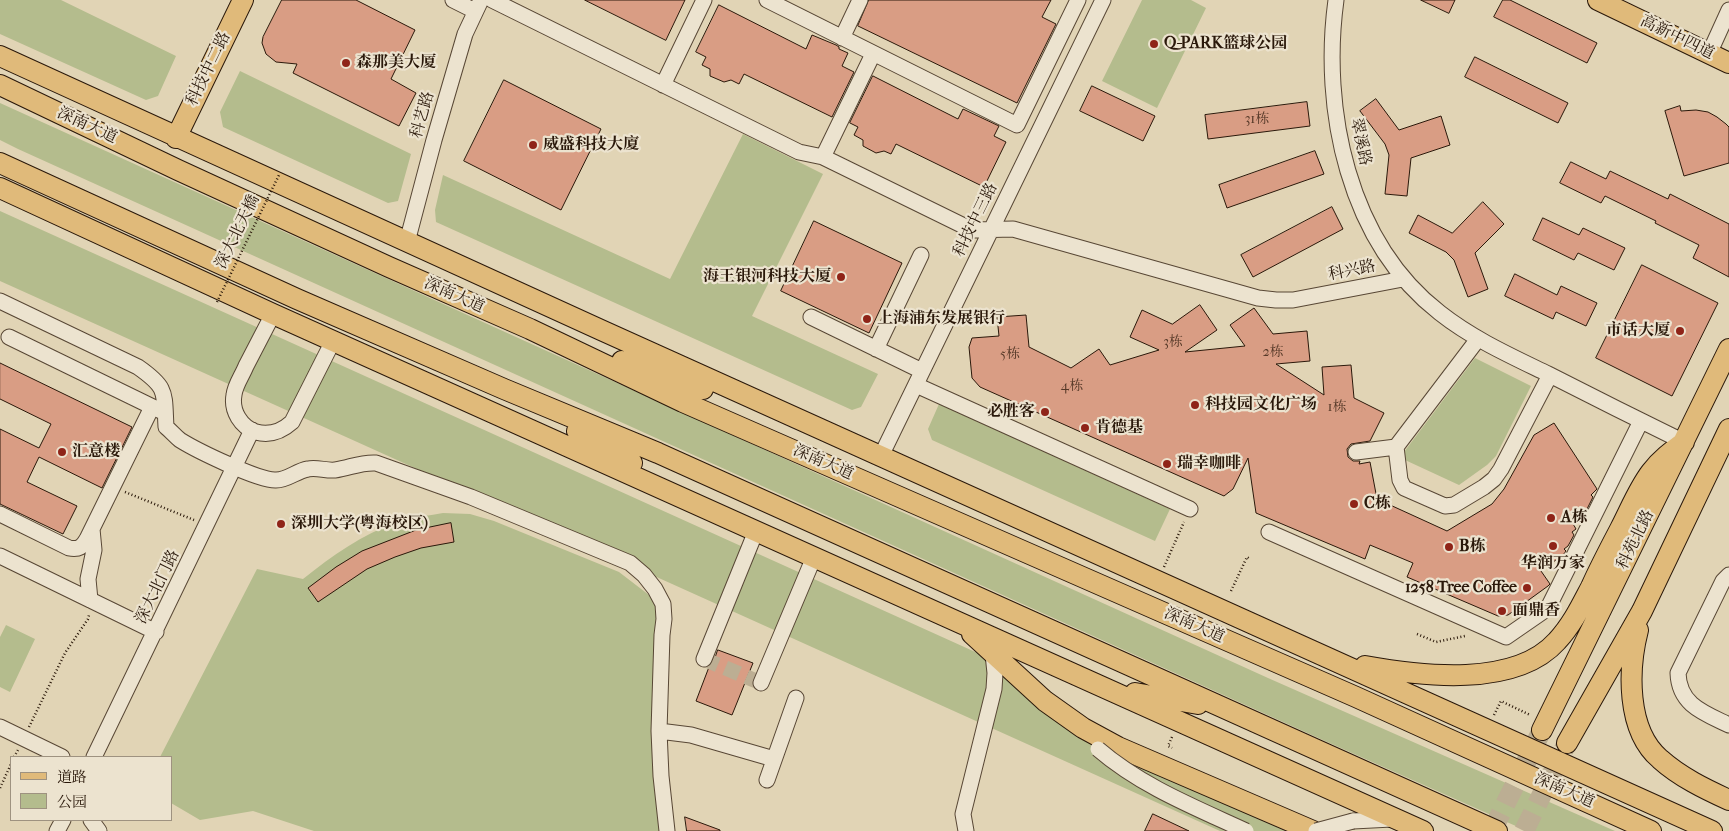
<!DOCTYPE html>
<html>
<head>
<meta charset="utf-8">
<style>
	body { margin:0 }
	#map { position:relative; width:1729px; height:831px; overflow:hidden; background:#e1d4b5; font-family:"IM FELL French Canon","Noto Serif SC",serif }
	canvas { display:block }
	.legend { position:absolute; left:10px; top:756px; width:162px; height:65px; box-sizing:border-box; background:#ece3cf; border:1px solid #9e9280; margin:0; padding:6px 9px; list-style:none; font-size:15px; color:#2a180a }
	.legend li { display:flex; align-items:center; gap:10px; height:25px }
	.legend b { width:25px; border:1px solid #9e9280 }
</style>
</head>
<body>
<div id="map">
<canvas width="1729" height="831"></canvas>
<ul class="legend">
<li><b style="height:6px;background:#e0ba7a"></b>道路</li>
<li><b style="height:14px;background:#b4bc8d"></b>公园</li>
</ul>
</div>
<script>
const c = document.querySelector('canvas').getContext('2d');
c.lineJoin = 'round';
function fillPath(path, color) {
  c.fillStyle = color;
  c.fill(path, 'evenodd');
}
function stroke(path, color, width, dash) {
  c.strokeStyle = color;
  c.lineWidth = width;
  c.lineCap = dash ? 'butt' : 'round';
  c.setLineDash(dash || []);
  c.stroke(path);
}
function label(font, color, halo, rows, align = 'center') {
  c.font = font + ' "IM FELL French Canon","Noto Serif SC",serif';
  c.lineWidth = 4.5;
  c.setLineDash([]);
  c.textBaseline = 'middle';
  c.strokeStyle = halo;
  c.fillStyle = color;
  for (const [text, x, y, turn = 0] of rows) {
    c.save();
    c.translate(x, y);
    c.rotate((+turn || 0) * Math.PI / 180);
    c.textAlign = isNaN(turn) ? turn : align;
    if (halo) c.strokeText(text, 0, 0);
    c.fillText(text, 0, 0);
    c.restore();
  }
}
fillPath(new Path2D(`
	M 0,0 L 61,0 L 176,56 L 158,96 L 146,100 L 0,34 Z
	M 1142,0 L 1191,0 L 1206,8 L 1157,108 L 1102,81 Z
	M 240,71 L 411,154 L 398,201 L 388,203 L 223,127 L 220,112 Z
	M 0,103 L 1268,678 L 1615,831 L 1527,831 L 1325,741 L 18,149 L 0,140 Z
	M 743,134 L 823,174 L 752,316 L 878,374 L 861,407 L 852,410 L 436,222 L 435,210 L 443,175 L 670,279 Z
	M 0,211 L 993,660 L 1138,764 L 1287,831 L 1220,831 L 0,281 Z
	M 1475,358 L 1531,386 L 1496,456 L 1487,465 L 1459,485 L 1405,460 L 1404,452 Z
	M 939,404 L 1170,509 L 1155,541 L 932,440 L 928,429 Z
	M 443,513 L 470,514 L 494,521 L 619,572 L 649,595 L 657,608 L 656,654 L 652,717 L 653,766 L 661,831 L 314,831 L 253,811 L 200,820 L 171,803 L 171,757 L 160,757 L 257,569 L 303,579 C 332,556 362,534 398,522 C 412,517 428,516 443,513 Z
	M 6,625 L 35,639 L 10,692 L 0,687 L 0,637 Z`), '#b4bc8d');
const building = new Path2D(`
	M 282,0 L 356,0 L 415,30 L 391,79 L 416,93 L 399,126 L 293,73 L 297,64 L 276,62 L 266,54 L 262,43 L 263,37 Z
	M 585,0 L 685,0 L 666,40 Z
	M 869,0 L 1051,0 L 1042,17 L 1056,24 L 1017,103 L 858,26 Z
	M 1421,0 L 1455,0 L 1449,13 Z
	M 1503,0 L 1510,0 L 1597,43 L 1587,63 L 1494,17 Z
	M 719,5 L 806,49 L 812,35 L 836,45 L 839,47 L 839,49 L 848,53 L 842,66 L 854,72 L 832,117 L 744,74 L 739,84 L 731,80 L 724,82 L 710,76 L 710,69 L 702,65 L 706,57 L 696,52 Z
	M 1475,57 L 1568,103 L 1558,123 L 1465,77 Z
	M 873,76 L 958,119 L 963,109 L 999,126 L 994,136 L 1006,142 L 984,187 L 896,144 L 891,154 L 884,151 L 876,153 L 863,146 L 863,140 L 854,135 L 858,127 L 850,123 Z
	M 504,80 L 601,129 L 561,210 L 464,161 Z
	M 1092,86 L 1155,116 L 1143,141 L 1080,111 Z
	M 1376,99 L 1399,130 L 1441,116 L 1450,145 L 1411,158 L 1407,196 L 1385,194 L 1389,155 L 1385,144 L 1360,111 Z
	M 1307,102 L 1310,126 L 1208,139 L 1205,115 Z
	M 1680,106 L 1681,111 L 1696,110 L 1708,112 L 1717,117 L 1726,124 L 1729,127 L 1729,163 L 1684,176 L 1665,111 Z
	M 1315,151 L 1324,174 L 1227,208 L 1219,185 Z
	M 1571,162 L 1606,179 L 1610,171 L 1668,199 L 1670,194 L 1729,224 L 1729,277 L 1693,258 L 1699,245 L 1655,223 L 1656,221 L 1605,196 L 1601,203 L 1560,183 Z
	M 1483,202 L 1504,224 L 1475,253 L 1488,289 L 1468,297 L 1454,260 L 1446,252 L 1409,233 L 1418,215 L 1452,233 Z
	M 1332,207 L 1343,229 L 1253,277 L 1241,255 Z
	M 1543,218 L 1579,235 L 1583,228 L 1625,248 L 1614,270 L 1578,253 L 1574,260 L 1533,240 Z
	M 814,221 L 902,263 L 869,333 L 781,291 Z
	M 1642,265 L 1718,303 L 1672,396 L 1596,358 Z
	M 1515,274 L 1557,295 L 1561,286 L 1597,303 L 1586,326 L 1556,312 L 1553,319 L 1505,296 Z
	M 1200,305 L 1217,330 L 1185,352 L 1245,346 L 1230,325 L 1254,308 L 1273,334 L 1307,331 L 1310,361 L 1276,364 L 1324,395 L 1322,367 L 1351,365 L 1354,398 L 1384,413 L 1370,441 L 1351,444 L 1347,449 L 1348,457 L 1353,461 L 1360,461 L 1359,464 L 1370,462 L 1377,499 L 1447,531 L 1492,504 L 1504,489 L 1534,435 L 1554,423 L 1597,489 L 1591,495 L 1593,497 L 1584,515 L 1572,522 L 1576,529 L 1572,532 L 1574,535 L 1568,546 L 1564,549 L 1566,551 L 1564,554 L 1541,571 L 1550,584 L 1548,586 L 1508,615 L 1498,616 L 1407,577 L 1413,563 L 1370,545 L 1365,559 L 1256,513 L 1248,458 L 1233,489 L 1224,496 L 980,387 L 972,378 L 969,347 L 972,338 L 999,336 L 997,317 L 1026,315 L 1029,347 L 1071,368 L 1099,349 L 1110,365 L 1159,350 L 1130,337 L 1142,310 L 1172,324 Z
	M 0,363 L 132,427 L 102,488 L 39,457 L 27,482 L 77,506 L 63,534 L 0,504 L 0,429 L 39,448 L 51,424 L 0,399 Z
	M 451,523 L 454,542 L 421,548 L 395,557 L 367,569 L 318,602 L 308,588 L 336,567 L 362,551 L 416,530 Z
	M 718,650 L 753,663 L 732,715 L 696,701 L 709,667 L 713,663 Z
	M 1153,814 L 1189,831 L 1145,831 Z
	M 685,817 L 720,830 L 720,831 L 687,831 Z`);
fillPath(building, '#d99d84');
stroke(building, '#2a180a', 1);
stroke(new Path2D(`
	M 704,659 L 761,683`), '#bcae93', 15, [15, 8]);
stroke(new Path2D(`
	M 1492,831 L 1542,730
	M 1524,831 L 1567,743`), '#bcae93', 20, [20, 10]);
const minor = new Path2D(`
	M 453,0 L 475,11
	M 492,0 L 799,152 L 823,157 L 873,54
	M 767,0 L 1017,125 L 1078,0
	M 1336,0 C 1321,109 1348,242 1440,313 C 1473,339 1511,356 1548,374 C 1593,397 1639,420 1684,442
	M 842,38 L 860,0
	M 1709,54 L 1729,10
	M 663,85 L 704,0
	M 823,157 L 972,230 L 1013,229 L 1258,298 L 1276,300 L 1293,300 L 1403,279
	M 407,242 L 434,140 L 465,34 L 481,0
	M 0,301 L 138,367 C 168,388 164,392 166,427 C 171,431 175,436 180,440 C 196,450 259,481 276,480 C 288,480 296,471 308,469 C 317,467 326,471 335,470 C 350,468 360,462 376,463 L 471,497 L 630,563 L 644,575 L 655,589 L 663,604 L 664,619 L 662,635 L 659,731 L 661,776 L 667,831
	M 273,314 C 264,331 255,349 246,366 C 242,376 235,385 234,395 C 231,411 241,427 256,432 C 270,436 282,431 292,422 L 333,341
	M 811,317 L 922,371
	M 9,337 L 161,411
	M 876,349 L 921,255
	M 916,385 L 1190,509
	M 1396,447 L 1400,480 L 1404,488 L 1445,506 L 1454,505 L 1484,487 L 1494,479 L 1501,469 L 1550,375
	M 1356,452 L 1396,447 L 1478,339
	M 881,456 L 1103,0
	M 0,514 L 69,548 C 79,550 82,547 87,539 L 152,407
	M 1269,532 L 1506,637 L 1548,608 L 1641,421
	M 0,556 L 156,632
	M 1729,575 L 1723,581 L 1678,673 C 1679,705 1704,713 1729,725
	M 90,600 L 88,579 L 94,550 L 92,529
	M 704,659 L 756,531
	M 761,683 L 814,557
	M 0,727 L 62,757
	M 659,731 L 691,735 L 774,759
	M 94,757 L 252,430
	M 767,780 L 796,698
	M 91,820 L 99,831
	M 1353,821 L 1392,819
	M 57,831 L 63,820
	M 966,831 L 963,814 L 994,689 L 995,673 L 993,654`);
const major = new Path2D(`
	M 1598,0 L 1729,63
	M 0,56 L 601,330 L 1712,831
	M 0,85 L 178,170 L 389,267 L 530,329 L 683,402 L 1356,697 L 1651,831
	M 176,138 L 243,0
	M 0,163 L 297,299 L 504,389 L 658,453 L 1497,831
	M 0,188 L 273,314 L 1423,831
	M 622,361 L 703,389
	M 577,431 L 632,463
	M 1638,630 C 1628,669 1626,730 1660,759 C 1680,777 1705,789 1729,800
	M 972,634 L 1045,701 L 1083,728 L 1118,747 L 1313,831
	M 1365,666 C 1421,676 1515,688 1557,641 C 1572,625 1581,606 1591,587 C 1600,567 1610,548 1620,529 C 1630,510 1638,489 1651,472 C 1660,460 1672,451 1684,442
	M 1135,693 L 1198,704
	M 1542,730 L 1729,349
	M 1567,743 L 1642,611 L 1729,429`);
stroke(minor, '#584735', 17);
stroke(major, '#2a180a', 22);
stroke(new Path2D(`
	M 125,492 L 194,520
	M 1164,567 L 1184,522
	M 1231,591 L 1247,557 L 1250,559
	M 1417,634 L 1436,642 L 1465,636
	M 1494,715 L 1501,701 L 1530,715
	M 29,727 L 65,653 L 88,619 L 89,615
	M 1172,737 L 1168,746 L 1172,748
	M 14,757 L 18,750
	M 0,788 L 11,764`), '#2a180a', 2.5, [1, 2.5]);
stroke(minor, '#ece3cf', 15);
stroke(major, '#e0ba7a', 20);
const minorBridge = new Path2D(`
	M 1098,749 C 1141,786 1194,807 1246,831
	M 1316,831 L 1353,821`);
stroke(minorBridge, '#584735', 17, []);
stroke(new Path2D(`
	M 217,302 L 280,173`), '#2a180a', 2.5, [1, 2.5]);
stroke(minorBridge, '#ece3cf', 15);
for (const [x, y, r, color] of [
	[1154,44,5,"#8f2418"],
	[346,63,5,"#8f2418"],
	[533,145,5,"#8f2418"],
	[841,277,5,"#8f2418"],
	[867,319,5,"#8f2418"],
	[1680,331,5,"#8f2418"],
	[1195,405,5,"#8f2418"],
	[1045,412,5,"#8f2418"],
	[1085,428,5,"#8f2418"],
	[62,452,5,"#8f2418"],
	[1167,464,5,"#8f2418"],
	[1354,504,5,"#8f2418"],
	[1551,518,5,"#8f2418"],
	[281,524,5,"#8f2418"],
	[1553,546,5,"#8f2418"],
	[1449,547,5,"#8f2418"],
	[1527,588,5,"#8f2418"],
	[1502,611,5,"#8f2418"]
]) {
  const dot = new Path2D();
  dot.arc(x, y, r, 0, 2 * Math.PI);
  c.fillStyle = color;
  c.fill(dot);
  stroke(dot, '#ece3cf', 2);
}
label('14px', '#563928', null, [
	["31栋",1257,120],
	["3栋",1173,343],
	["2栋",1273,353],
	["5栋",1010,355],
	["4栋",1072,387],
	["1栋",1337,408]
]);
label('16px', '#2a180a', '#ece3cf', [
	["高新中四道",1677,38,26],
	["科技中二路",209,69,-64],
	["科艺路",423,115,-74],
	["深南大道",87,126,25],
	["翠溪路",1360,142,78],
	["科技中三路",976,220,-64],
	["深大北天橋",238,232,-64],
	["科兴路",1352,271,-11],
	["深南大道",454,296,24],
	["深南大道",823,463,24],
	["科苑北路",1636,540,-64],
	["深大北门路",158,587,-64],
	["深南大道",1194,626,24],
	["深南大道",1564,791,24]
]);
label('bold 16px', '#2a180a', '#ece3cf', [
	["Q-PARK篮球公园",1164,44],
	["森那美大厦",356,63],
	["威盛科技大廈",543,145],
	["海王银河科技大厦",831,277,"right"],
	["上海浦东发展银行",877,319],
	["市话大厦",1670,331,"right"],
	["科技园文化广场",1205,405],
	["必胜客",1035,412,"right"],
	["肯德基",1095,428],
	["汇意楼",72,452],
	["瑞幸咖啡",1177,464],
	["C栋",1364,504],
	["A栋",1561,518],
	["深圳大学(粤海校区)",291,524],
	["B栋",1459,547],
	["华润万家",1553,564,"center"],
	["1258 Tree Coffee",1517,588,"right"],
	["面鼎香",1512,611]
], 'left');
</script>
</body>
</html>
